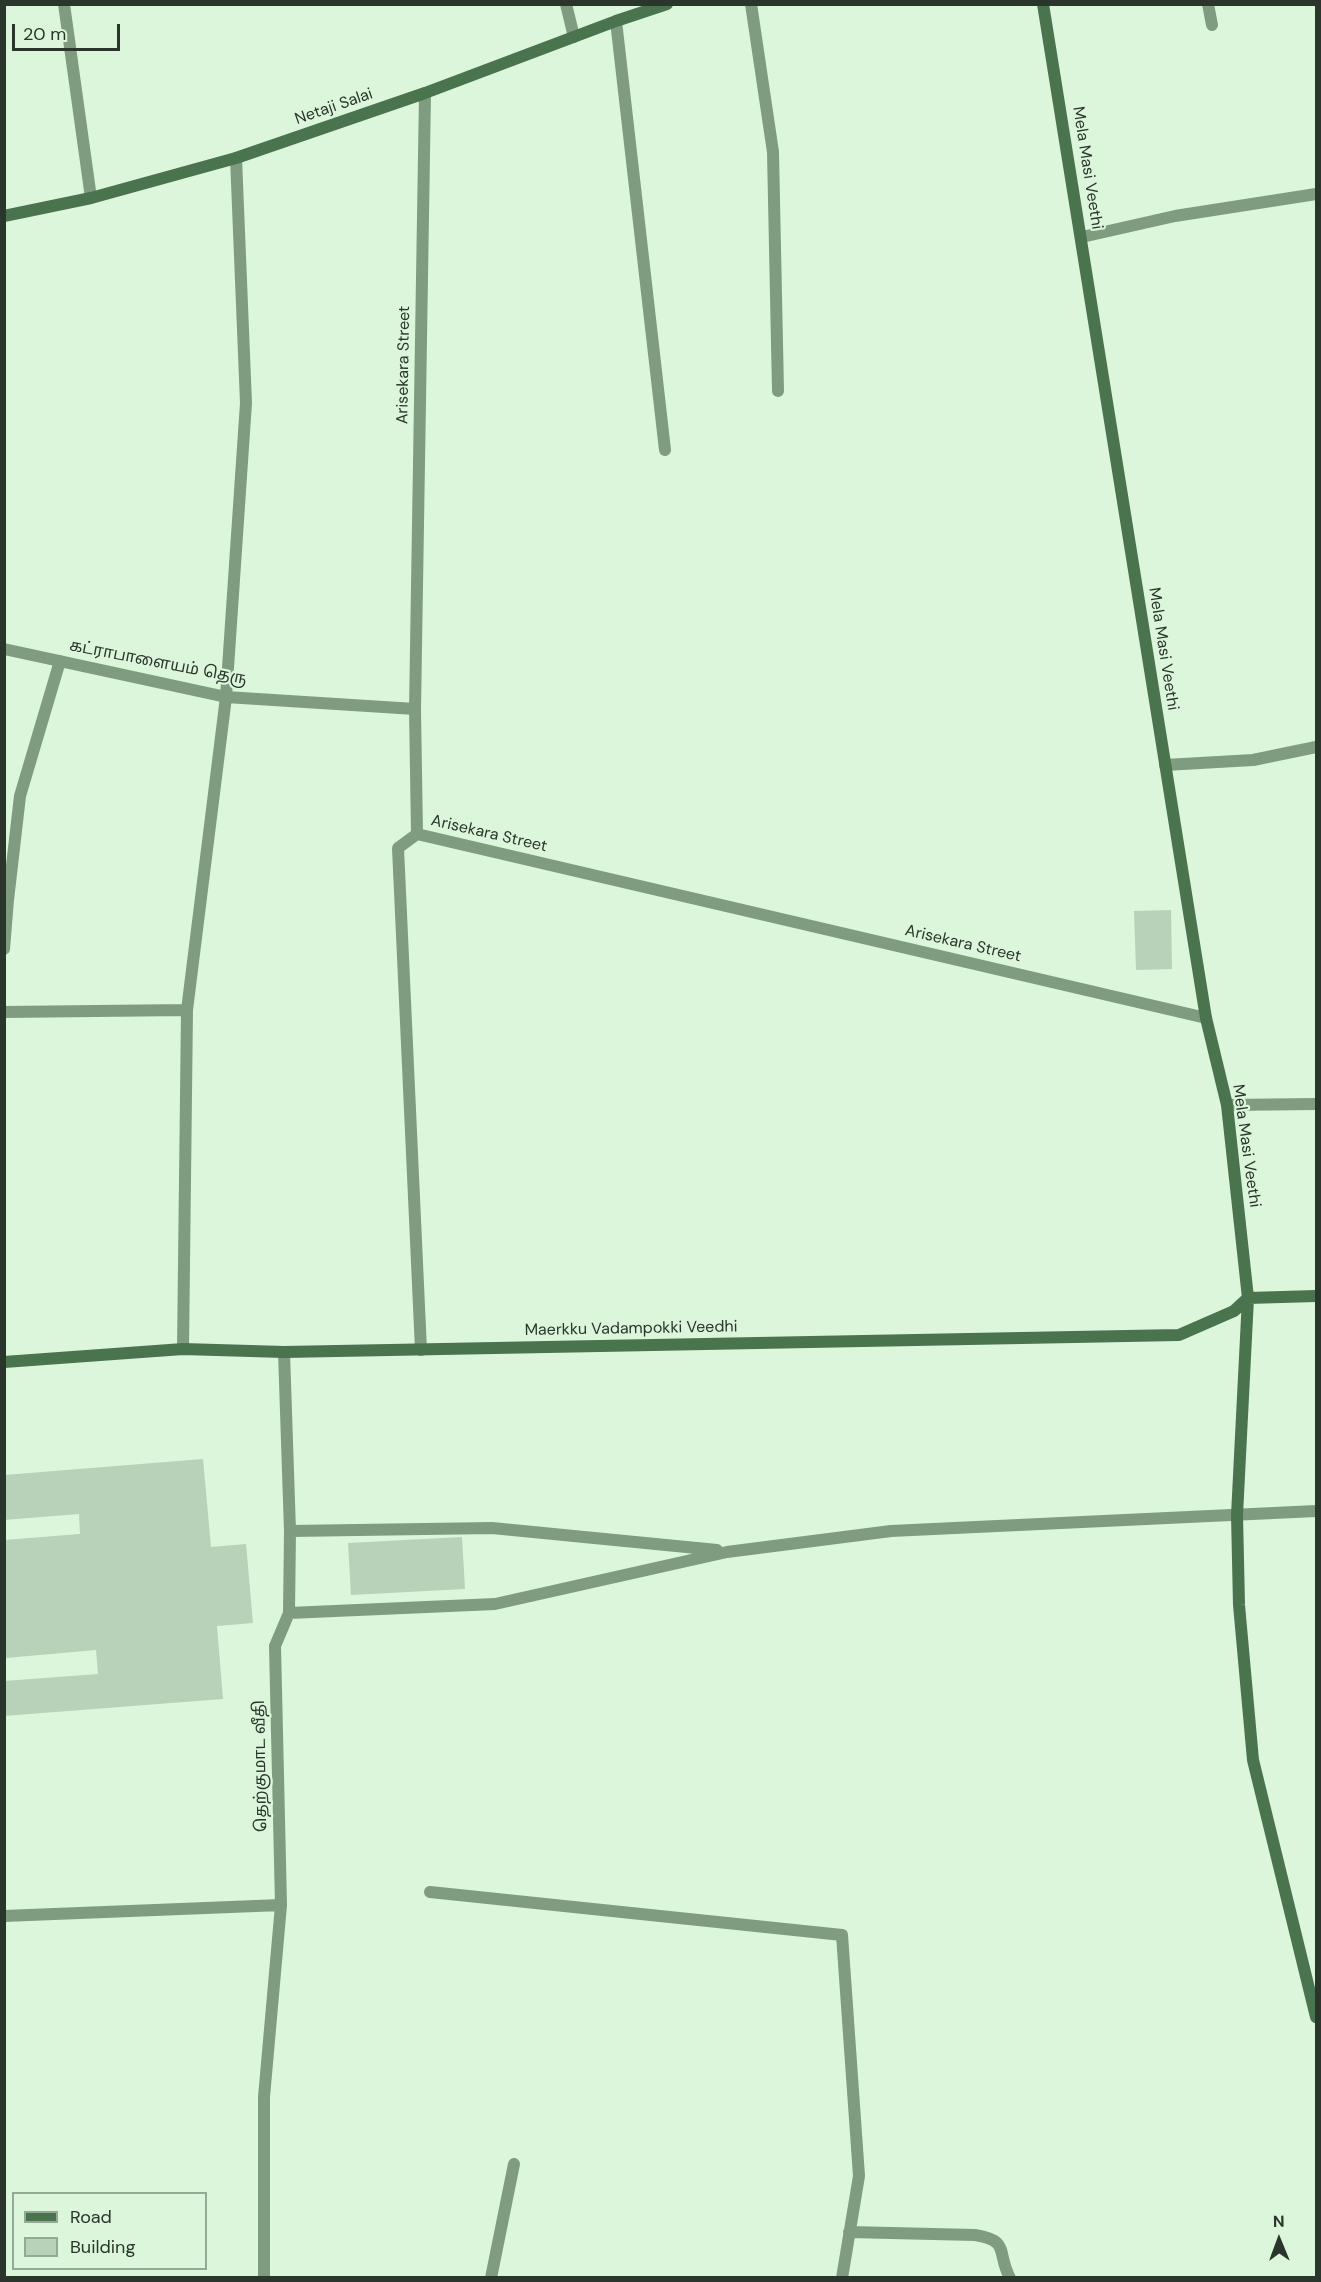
<!DOCTYPE html>
<html>
<head>
<meta charset="utf-8">
<style>
	body { margin:0 }
	#map { position:relative; width:1321px; height:2282px; overflow:hidden; background:#dbf6db; font-family:"DM Sans",sans-serif }
	canvas { display:block }
	.frame { position:absolute; inset:0; border:6px solid #2a352b; pointer-events:none }
	.legend { position:absolute; left:12px; top:2192px; width:195px; height:78px; box-sizing:border-box; background:#dbf6db; border:2px solid #94a995; margin:0; padding:8px 10px; list-style:none; font-size:18px; color:#2a352b }
	.legend li { display:flex; align-items:center; gap:12px; height:30px }
	.legend b { width:30px; border:2px solid #94a995 }
	.north { position:absolute; left:1249px; top:2210px; width:60px; height:60px; -webkit-text-stroke:4px #dbf6db; paint-order:stroke; rotate:359deg; font-size:16px; font-weight:700; line-height:24px; text-align:center; color:#2a352b }
	.north::after { content:''; display:block; margin:auto; width:21px; height:27px; background:#2a352b; clip-path:polygon(50% 0,100% 100%,50% 72%,0 100%) }
	.scale { position:absolute; left:12px; top:24px; width:108px; height:27px; box-sizing:border-box; border:3px solid #2a352b; border-top:0; padding-left:8px; font-size:18px; line-height:21px; white-space:nowrap; color:#2a352b; -webkit-text-stroke:4px #dbf6db; paint-order:stroke }
</style>
</head>
<body>
<div id="map">
<canvas width="1321" height="2282"></canvas>
<div class="frame"></div>
<ul class="legend">
<li><b style="height:8px;background:#4a744d"></b>Road</li>
<li><b style="height:16px;background:#b7d2b8"></b>Building</li>
</ul>
<div class="north">N</div>
<div class="scale">20 m</div>
</div>
<script>
const c = document.querySelector('canvas').getContext('2d');
c.lineJoin = 'round';
function fillPath(path, color) {
  c.fillStyle = color;
  c.fill(path, 'evenodd');
}
function stroke(path, color, width, dash) {
  c.strokeStyle = color;
  c.lineWidth = width;
  c.lineCap = dash ? 'butt' : 'round';
  c.setLineDash(dash || []);
  c.stroke(path);
}
function label(font, color, halo, rows, align = 'center') {
  c.font = font + ' "DM Sans","Noto Sans Tamil",sans-serif';
  c.lineWidth = 4.5;
  c.setLineDash([]);
  c.textBaseline = 'middle';
  c.strokeStyle = halo;
  c.fillStyle = color;
  for (const [text, x, y, turn = 0] of rows) {
    c.save();
    c.translate(x, y);
    c.rotate((+turn || 0) * Math.PI / 180);
    c.textAlign = isNaN(turn) ? turn : align;
    if (halo) c.strokeText(text, 0, 0);
    c.fillText(text, 0, 0);
    c.restore();
  }
}
fillPath(new Path2D(`
	M 1171,910 L 1172,969 L 1136,970 L 1134,911 Z
	M 203,1459 L 211,1547 L 246,1544 L 253,1623 L 217,1626 L 223,1699 L 4,1716 L 4,1681 L 98,1674 L 96,1650 L 6,1658 L 4,1540 L 80,1534 L 79,1514 L 4,1520 L 4,1475 Z
	M 462,1537 L 465,1589 L 351,1595 L 348,1543 Z`), '#b7d2b8');
stroke(new Path2D(`
	M 64,4 L 91,198
	M 566,4 L 574,37
	M 751,4 L 773,152 L 778,391
	M 1208,4 L 1212,25
	M 616,21 L 665,450
	M 425,93 L 415,709 L 417,834 L 1206,1018
	M 1082,237 L 1175,216 L 1316,194
	M 4,649 L 226,697 L 415,709
	M 1165,765 L 1253,760 L 1316,747
	M 417,834 L 398,848 L 421,1350
	M 4,949 L 8,900 L 20,796 L 60,661
	M 4,1012 L 187,1010
	M 1227,1105 L 1316,1104
	M 183,1349 L 187,1010 L 226,697 L 246,403 L 236,158
	M 290,1531 L 492,1528 L 717,1550
	M 289,1613 L 495,1604 L 727,1552 L 891,1531 L 1316,1511
	M 430,1892 L 842,1935 L 859,2176 L 842,2278
	M 4,1916 L 281,1905 L 275,1646 L 289,1613 L 290,1531 L 284,1352
	M 849,2232 L 975,2235 C 1011,2241 996,2252 1010,2278
	M 264,2278 L 264,2097 L 281,1905
	M 491,2278 L 514,2164`), '#7f9c80', 12);
stroke(new Path2D(`
	M 1043,4 L 1206,1018 L 1227,1105 L 1248,1298 L 1237,1515 L 1239,1605 L 1253,1760 L 1316,2017
	M 4,216 L 91,198 L 236,158 L 425,93 L 616,21 L 667,4
	M 1248,1298 L 1316,1296
	M 4,1362 L 183,1349 L 284,1352 L 1179,1335 L 1234,1311 L 1248,1298`), '#4a744d', 12);
label('16px', '#2a352b', '#dbf6db', [
	["Netaji Salai",334,107,-19],
	["Mela Masi Veethi",1087,168,81],
	["Arisekara Street",404,365,-89],
	["Mela Masi Veethi",1163,649,81],
	["கட்ராபாளையம் தெரு",158,663,11],
	["Arisekara Street",489,834,13],
	["Arisekara Street",963,944,13],
	["Mela Masi Veethi",1246,1146,82],
	["Maerkku Vadampokki Veedhi",631,1329,-1],
	["தெற்குமாட வீதி",261,1766,-91]
]);
</script>
</body>
</html>
